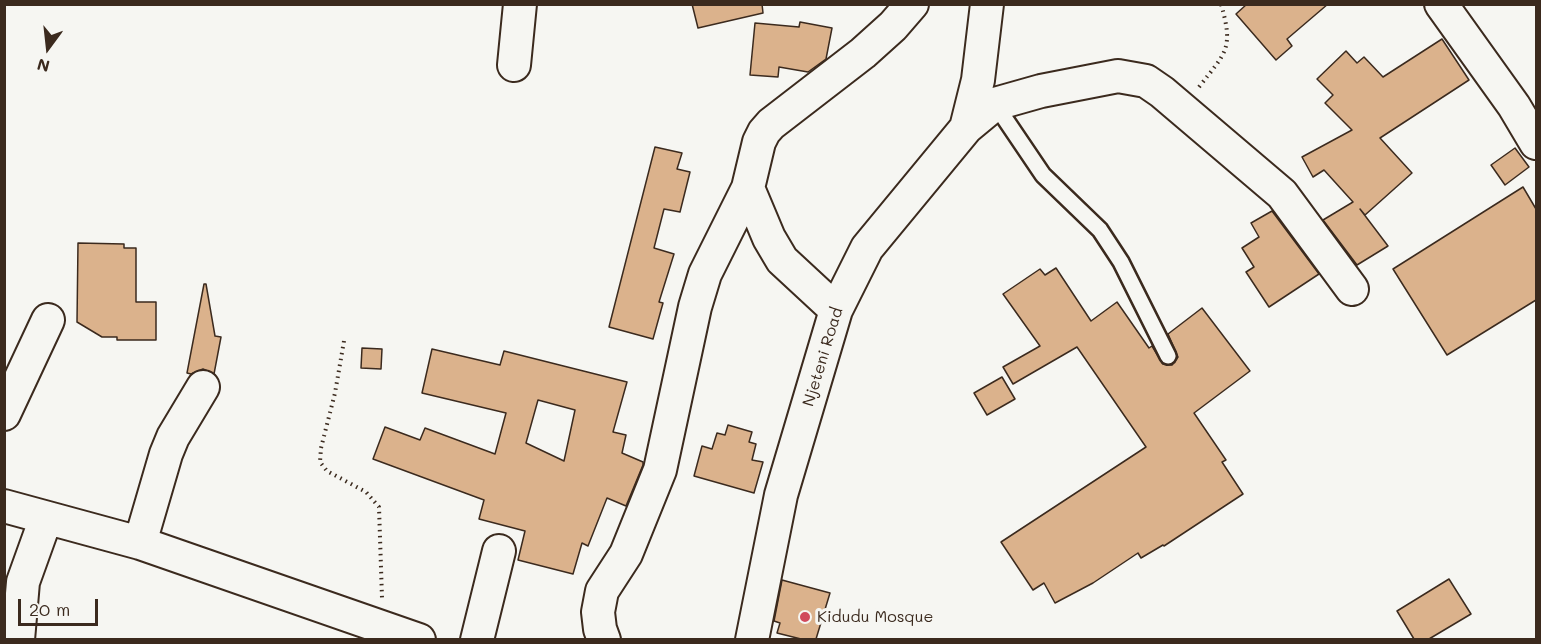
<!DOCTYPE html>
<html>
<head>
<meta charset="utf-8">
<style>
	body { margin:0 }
	#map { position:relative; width:1541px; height:644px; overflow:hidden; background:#f6f6f2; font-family:Mali,sans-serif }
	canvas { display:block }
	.frame { position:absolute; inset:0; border:6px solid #3b2a1e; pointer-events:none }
	.north { position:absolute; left:18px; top:18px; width:60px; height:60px; -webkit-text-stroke:4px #f6f6f2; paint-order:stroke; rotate:195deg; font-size:16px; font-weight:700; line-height:24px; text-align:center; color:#3b2a1e }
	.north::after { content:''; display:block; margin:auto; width:21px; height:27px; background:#3b2a1e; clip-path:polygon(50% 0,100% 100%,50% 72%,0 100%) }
	.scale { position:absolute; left:18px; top:599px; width:80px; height:27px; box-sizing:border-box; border:3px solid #3b2a1e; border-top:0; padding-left:8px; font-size:18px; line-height:21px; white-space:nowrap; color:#3b2a1e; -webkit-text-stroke:4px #f6f6f2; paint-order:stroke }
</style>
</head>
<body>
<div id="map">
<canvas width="1541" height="644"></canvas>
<div class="frame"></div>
<div class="north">N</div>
<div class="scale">20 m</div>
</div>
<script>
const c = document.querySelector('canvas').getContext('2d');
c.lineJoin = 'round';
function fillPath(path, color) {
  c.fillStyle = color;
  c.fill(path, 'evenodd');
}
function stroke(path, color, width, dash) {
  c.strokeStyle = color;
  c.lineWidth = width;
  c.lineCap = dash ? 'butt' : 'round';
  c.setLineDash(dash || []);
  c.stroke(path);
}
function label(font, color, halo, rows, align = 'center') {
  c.font = font + ' Mali,sans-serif';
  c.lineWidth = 6;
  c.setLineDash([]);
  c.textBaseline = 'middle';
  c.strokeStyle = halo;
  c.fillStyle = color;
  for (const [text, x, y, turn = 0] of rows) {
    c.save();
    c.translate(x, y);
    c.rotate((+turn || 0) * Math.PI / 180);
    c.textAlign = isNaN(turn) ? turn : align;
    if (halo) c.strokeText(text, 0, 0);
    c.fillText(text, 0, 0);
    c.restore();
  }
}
const building = new Path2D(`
	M 692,4 L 762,4 L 763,13 L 698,28 Z
	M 1247,4 L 1328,4 L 1287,39 L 1292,46 L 1276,60 L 1236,14 Z
	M 800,22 L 832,28 L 826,59 L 808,72 L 779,67 L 778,77 L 750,75 L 755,23 L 799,27 Z
	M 1442,39 L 1469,80 L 1380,138 L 1412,173 L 1365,215 L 1360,209 L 1388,246 L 1357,265 L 1323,220 L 1353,202 L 1324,170 L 1313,177 L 1302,157 L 1352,130 L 1325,103 L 1333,95 L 1317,79 L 1346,51 L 1357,63 L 1364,57 L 1383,77 Z
	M 655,147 L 682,153 L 677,169 L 690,172 L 680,212 L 664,209 L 654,248 L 674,254 L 659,302 L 663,303 L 653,339 L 609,327 Z
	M 1515,148 L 1529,167 L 1505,185 L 1491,165 Z
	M 1523,187 L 1536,209 L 1536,300 L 1447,355 L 1393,269 Z
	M 1272,211 L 1319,274 L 1269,307 L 1246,272 L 1254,267 L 1242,248 L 1259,237 L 1251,223 Z
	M 78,243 L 124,244 L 124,248 L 136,248 L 136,302 L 156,302 L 156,340 L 117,340 L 117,337 L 102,337 L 77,322 Z
	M 1056,268 L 1091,321 L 1117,302 L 1149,348 L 1152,346 L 1163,364 L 1172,365 L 1178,357 L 1168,334 L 1202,308 L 1250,371 L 1194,413 L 1226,460 L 1222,462 L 1243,494 L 1164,546 L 1163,545 L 1141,558 L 1138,553 L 1093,583 L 1055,603 L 1044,583 L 1033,590 L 1001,542 L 1146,447 L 1077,347 L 1013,384 L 1003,367 L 1040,346 L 1003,294 L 1040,269 L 1045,275 Z
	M 204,284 L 206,284 L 215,336 L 221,337 L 214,374 L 203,369 L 191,374 L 187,373 Z
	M 362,348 L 382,349 L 381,369 L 361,368 Z
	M 432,349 L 500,365 L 504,351 L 627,382 L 613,432 L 626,435 L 622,453 L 643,462 L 643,465 L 626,506 L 607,498 L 588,546 L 582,543 L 573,574 L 518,560 L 525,531 L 479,519 L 484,500 L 373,459 L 385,427 L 420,440 L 425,428 L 495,454 L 506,413 L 422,393 ZM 538,400 L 575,410 L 564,461 L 526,443 Z
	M 1002,377 L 1015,399 L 987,415 L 974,393 Z
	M 728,425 L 752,432 L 749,442 L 756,444 L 752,460 L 763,462 L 754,493 L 694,476 L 702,446 L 712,449 L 717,433 L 725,435 Z
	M 1449,579 L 1471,614 L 1429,639 L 1414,639 L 1397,611 Z
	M 782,580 L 830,593 L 816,639 L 801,639 L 777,633 L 780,623 L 774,621 Z`);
fillPath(building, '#dbb28c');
stroke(building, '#3b2a1e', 1.5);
const lane = new Path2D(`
	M 995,104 L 1043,175 L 1100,230 L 1121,262 L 1168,356`);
const street = new Path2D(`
	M 1441,4 L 1514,106 L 1536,143
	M 514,65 L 520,4
	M 966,128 L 995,104 L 1041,91 L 1118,76 L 1146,81 L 1162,92 L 1282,194 L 1352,289
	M 748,188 L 769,238 L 782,260 L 836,310
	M 4,414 L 48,320
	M 4,506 L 140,543 L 419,640
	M 140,543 L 166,454 L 173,437 L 203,387
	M 18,640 L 23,582 L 46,518
	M 477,640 L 499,551
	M 604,640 L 600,629 L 598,612 L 602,591 L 626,554 L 660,470 L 695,307 L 705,274 L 748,188 L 759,142 L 764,132 L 771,124 L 863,53 L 893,26 L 912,4
	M 752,640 L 781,495 L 836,310 L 867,248 L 966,128 L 978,80 L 987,4`);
stroke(lane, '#3b2a1e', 20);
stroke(street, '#3b2a1e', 36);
stroke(new Path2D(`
	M 1199,87 C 1226,52 1234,49 1221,4
	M 344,341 L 335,393 L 321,448 L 320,462 L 327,471 L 366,492 L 379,507 L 382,598`), '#3b2a1e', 4, [1.5, 4.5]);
stroke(lane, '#f6f6f2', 15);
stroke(street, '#f6f6f2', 32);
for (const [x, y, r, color] of [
	[805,617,6,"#d1495b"]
]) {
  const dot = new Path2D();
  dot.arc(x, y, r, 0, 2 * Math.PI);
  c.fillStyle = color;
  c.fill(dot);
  stroke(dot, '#f6f6f2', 2);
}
label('16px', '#3b2a1e', '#f6f6f2', [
	["Njeteni Road",823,357,-73]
]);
label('16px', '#3b2a1e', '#f6f6f2', [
	["Kidudu Mosque",817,617]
], 'left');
</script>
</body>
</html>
